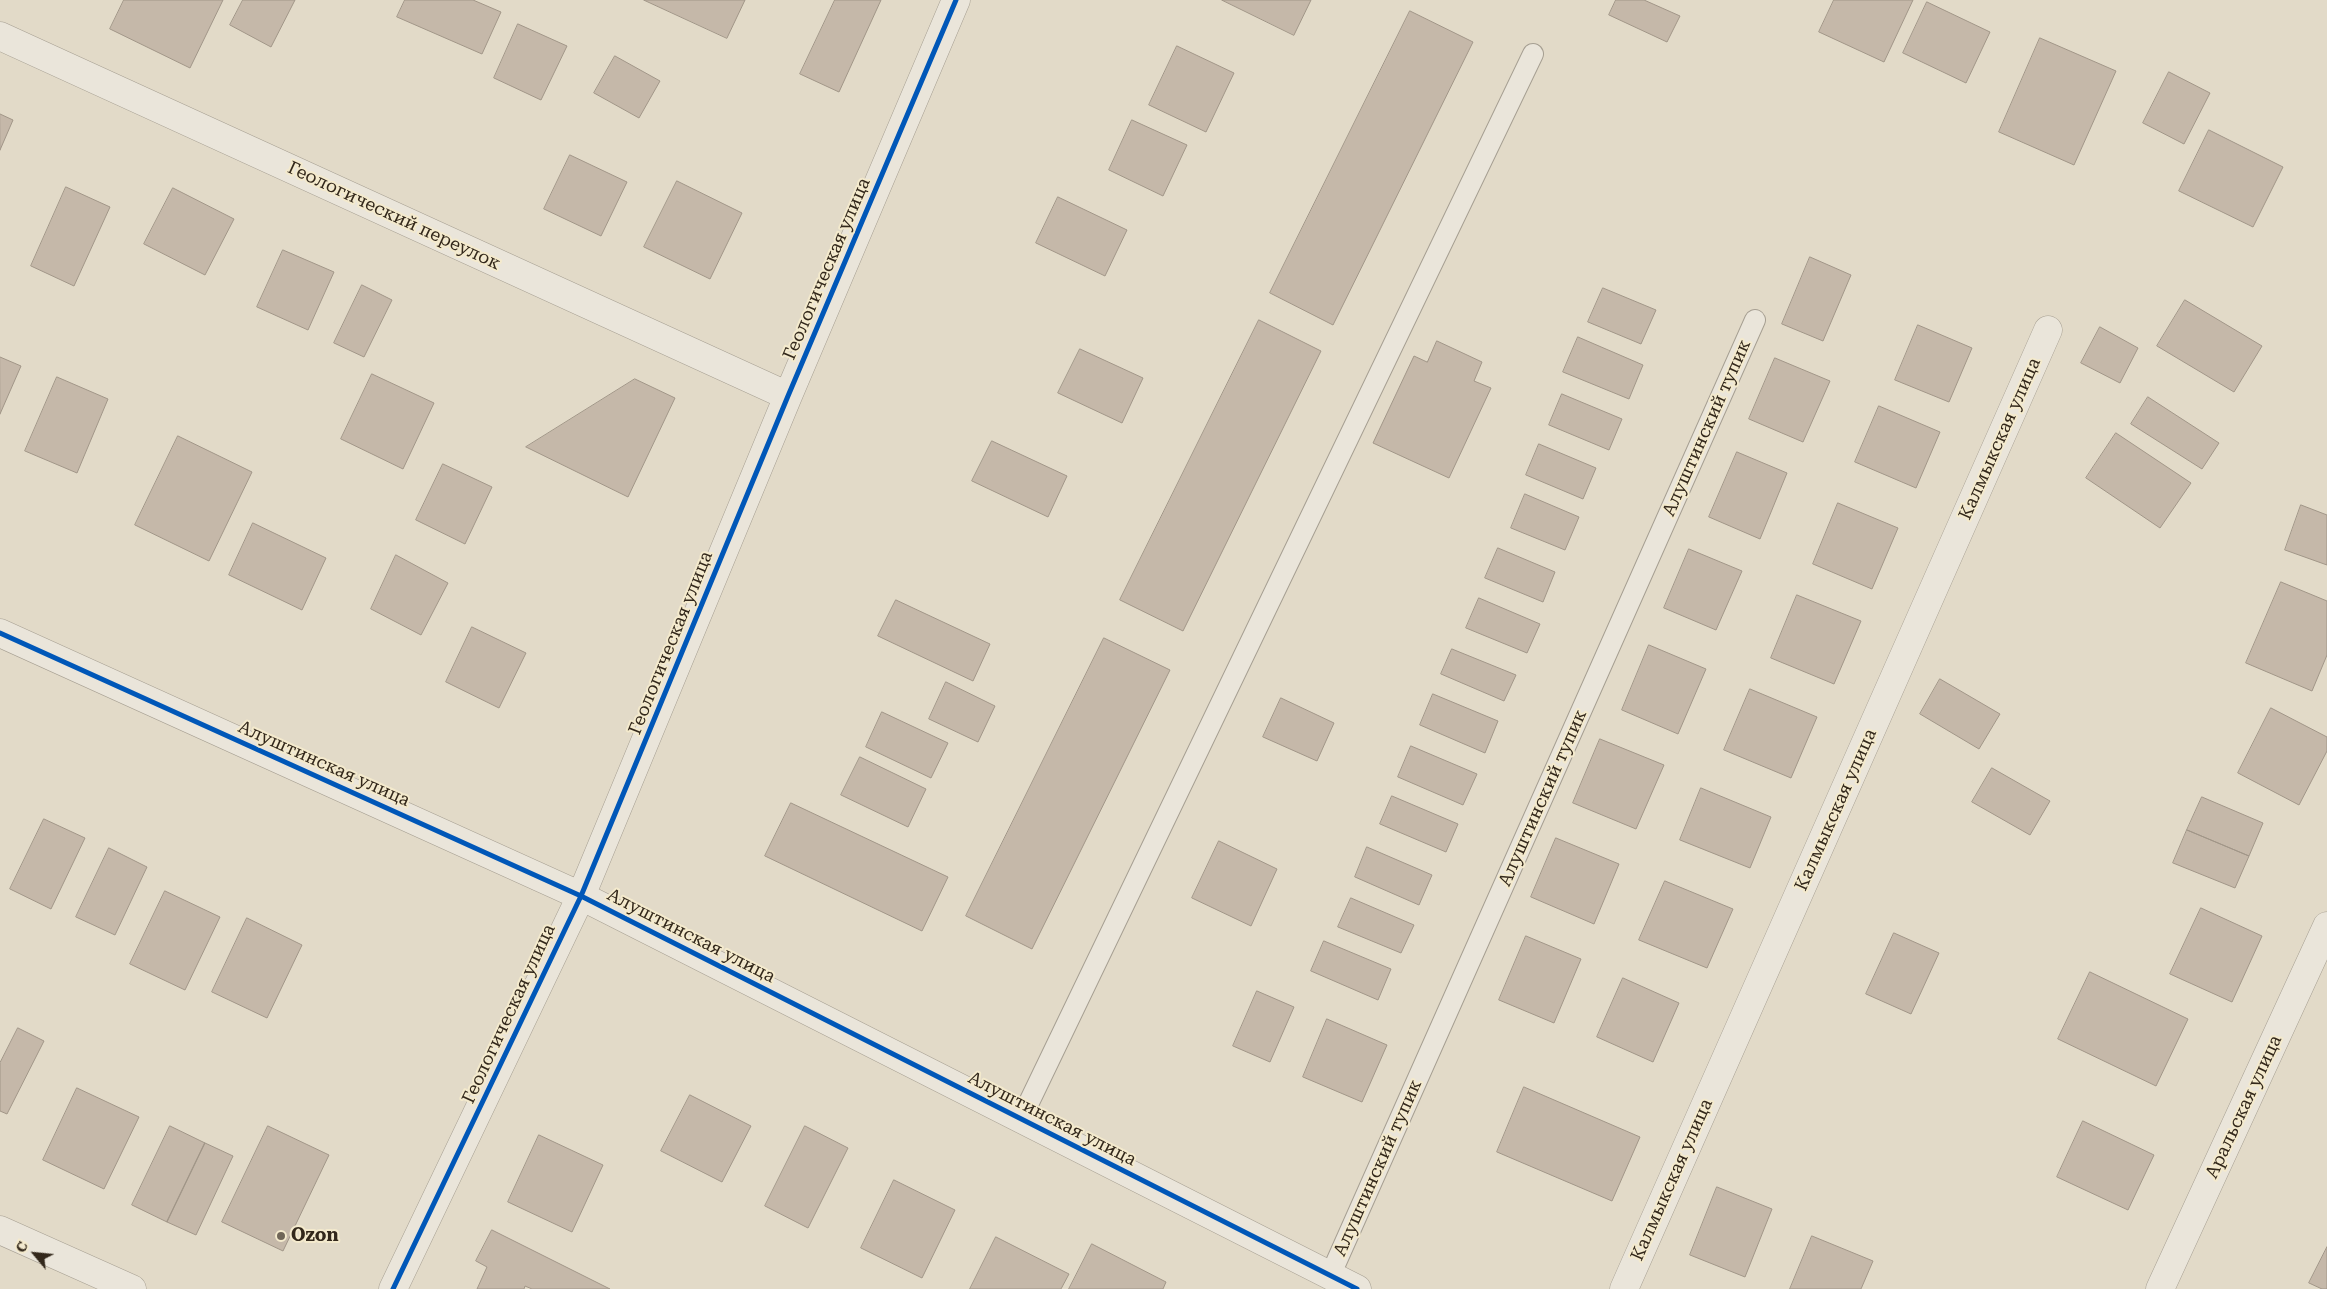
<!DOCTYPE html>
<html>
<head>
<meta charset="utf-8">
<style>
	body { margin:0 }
	#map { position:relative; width:2327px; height:1289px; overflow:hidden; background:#e2dac8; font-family:"Roboto Serif",serif }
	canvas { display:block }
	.north { position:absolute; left:10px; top:1229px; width:50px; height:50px; -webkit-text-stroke:4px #f4eacd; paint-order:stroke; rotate:298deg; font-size:14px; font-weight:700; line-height:20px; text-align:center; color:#33281b }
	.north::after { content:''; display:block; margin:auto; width:18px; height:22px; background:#33281b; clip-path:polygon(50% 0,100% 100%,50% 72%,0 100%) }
</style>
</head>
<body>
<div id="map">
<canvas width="2327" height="1289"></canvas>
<div class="north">С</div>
</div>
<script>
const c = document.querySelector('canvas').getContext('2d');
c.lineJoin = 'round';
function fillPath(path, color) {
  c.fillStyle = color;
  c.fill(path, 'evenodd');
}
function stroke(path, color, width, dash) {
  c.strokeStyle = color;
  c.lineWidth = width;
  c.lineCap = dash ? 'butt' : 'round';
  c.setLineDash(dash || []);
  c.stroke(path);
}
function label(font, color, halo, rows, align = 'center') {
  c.font = font + ' "Roboto Serif",serif';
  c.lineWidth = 4;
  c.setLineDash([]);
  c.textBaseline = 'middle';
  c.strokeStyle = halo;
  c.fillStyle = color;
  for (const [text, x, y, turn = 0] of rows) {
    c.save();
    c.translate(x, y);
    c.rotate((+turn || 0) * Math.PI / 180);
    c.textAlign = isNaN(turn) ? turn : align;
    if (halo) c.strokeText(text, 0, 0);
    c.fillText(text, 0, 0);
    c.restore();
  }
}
const building = new Path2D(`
	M 124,0 L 223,0 L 190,68 L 110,29 Z
	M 243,0 L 295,0 L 271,47 L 230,25 Z
	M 405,0 L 473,0 L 501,12 L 482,54 L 397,17 Z
	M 644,0 L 745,0 L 727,38 Z
	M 835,0 L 881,0 L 839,92 L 800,74 Z
	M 1222,0 L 1311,0 L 1294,35 Z
	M 1616,0 L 1644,0 L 1680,16 L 1667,42 L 1609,15 Z
	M 1834,0 L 1913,0 L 1884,62 L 1819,32 Z
	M 1927,2 L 1990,32 L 1966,83 L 1903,53 Z
	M 1410,11 L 1473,42 L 1333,325 L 1270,293 Z
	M 518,24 L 567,46 L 541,100 L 494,78 Z
	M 2040,38 L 2116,71 L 2074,165 L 1999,132 Z
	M 1177,46 L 1234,73 L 1206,132 L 1149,105 Z
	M 615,56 L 660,81 L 639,118 L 594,93 Z
	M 2169,72 L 2210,93 L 2184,144 L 2143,123 Z
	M 0,114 L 13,120 L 0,150 Z
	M 1132,120 L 1187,145 L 1163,196 L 1109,170 Z
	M 2209,130 L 2283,167 L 2253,227 L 2179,191 Z
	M 570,155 L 627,182 L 601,236 L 544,209 Z
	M 677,181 L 742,213 L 710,279 L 644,247 Z
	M 66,187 L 110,207 L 74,286 L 31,266 Z
	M 173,188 L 234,219 L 205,275 L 144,244 Z
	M 1058,197 L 1127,230 L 1105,276 L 1036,243 Z
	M 283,250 L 334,272 L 308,330 L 257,307 Z
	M 1810,257 L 1851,275 L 1823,341 L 1782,324 Z
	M 362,285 L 392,300 L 364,357 L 334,343 Z
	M 1603,288 L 1656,310 L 1641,344 L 1588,322 Z
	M 2185,300 L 2262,346 L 2234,392 L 2157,346 Z
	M 1259,320 L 1321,351 L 1183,631 L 1120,600 Z
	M 1918,325 L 1972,348 L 1949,402 L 1895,380 Z
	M 2100,327 L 2138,348 L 2120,383 L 2081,363 Z
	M 1578,337 L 1643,365 L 1629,399 L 1563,372 Z
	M 1437,341 L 1482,362 L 1474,381 L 1491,388 L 1449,478 L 1373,443 L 1414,356 L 1427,362 Z
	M 1080,349 L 1143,378 L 1122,423 L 1058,393 Z
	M 0,357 L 21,366 L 0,414 Z
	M 1775,358 L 1830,381 L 1803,442 L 1749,419 Z
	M 372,374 L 434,403 L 403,469 L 341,439 Z
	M 57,377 L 108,399 L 77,473 L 25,451 Z
	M 635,379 L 675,398 L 628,497 L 526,447 Z
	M 1562,394 L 1622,419 L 1609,450 L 1549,425 Z
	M 2148,397 L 2219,443 L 2202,469 L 2131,424 Z
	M 1879,406 L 1940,432 L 1916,488 L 1855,462 Z
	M 2116,433 L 2191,483 L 2160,528 L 2086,478 Z
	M 178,436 L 252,472 L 209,561 L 135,525 Z
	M 992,441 L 1067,476 L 1048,517 L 972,481 Z
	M 1539,444 L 1596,468 L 1583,499 L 1526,475 Z
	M 1737,452 L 1787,473 L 1760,539 L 1709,517 Z
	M 443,464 L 492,487 L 465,544 L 416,520 Z
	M 1525,494 L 1579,517 L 1565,550 L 1511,528 Z
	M 1838,503 L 1898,528 L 1872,589 L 1813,564 Z
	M 2301,505 L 2327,515 L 2327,565 L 2285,550 Z
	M 253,523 L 326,558 L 302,610 L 229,575 Z
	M 1498,548 L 1555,572 L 1543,602 L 1485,578 Z
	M 1689,549 L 1742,571 L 1716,630 L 1664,608 Z
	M 396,555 L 448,583 L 421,635 L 371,609 Z
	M 2281,582 L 2327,601 L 2327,655 L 2312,691 L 2246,663 Z
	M 1797,595 L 1861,621 L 1834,684 L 1771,658 Z
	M 1479,598 L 1540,624 L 1527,653 L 1466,628 Z
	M 896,600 L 990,644 L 973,681 L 878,636 Z
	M 472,627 L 526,653 L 499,708 L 446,682 Z
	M 1104,638 L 1170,670 L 1032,949 L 966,916 Z
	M 1649,645 L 1706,669 L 1678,734 L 1622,710 Z
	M 1452,649 L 1516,675 L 1504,701 L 1441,674 Z
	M 1940,679 L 2000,714 L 1979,749 L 1920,714 Z
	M 946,682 L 995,706 L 978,742 L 929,719 Z
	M 1750,689 L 1817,717 L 1791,778 L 1724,750 Z
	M 1433,694 L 1498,721 L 1485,753 L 1420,725 Z
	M 1281,698 L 1334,723 L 1317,761 L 1263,737 Z
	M 2271,708 L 2327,737 L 2327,751 L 2299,805 L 2238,773 Z
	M 882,712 L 948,743 L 931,778 L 866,747 Z
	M 1600,739 L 1664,765 L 1636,829 L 1573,803 Z
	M 1411,746 L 1477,774 L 1463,805 L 1398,777 Z
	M 860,757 L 926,789 L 908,827 L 841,795 Z
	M 1992,768 L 2050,801 L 2030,835 L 1972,802 Z
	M 1701,788 L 1771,817 L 1750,868 L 1680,840 Z
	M 1392,796 L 1458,824 L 1446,852 L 1380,824 Z
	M 2202,797 L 2263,823 L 2249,856 L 2187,830 Z
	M 791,803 L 948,877 L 922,931 L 765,856 Z
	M 44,819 L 85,838 L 51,909 L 10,889 Z
	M 2187,830 L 2249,856 L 2235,888 L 2173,863 Z
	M 1556,838 L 1619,864 L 1594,924 L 1531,897 Z
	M 1219,841 L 1277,869 L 1251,926 L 1192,898 Z
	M 1367,847 L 1432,875 L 1419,905 L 1355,877 Z
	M 109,848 L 147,867 L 115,935 L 76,917 Z
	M 1665,881 L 1733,909 L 1707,968 L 1639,940 Z
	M 165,891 L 220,917 L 185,990 L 130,964 Z
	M 1351,898 L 1414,925 L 1401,953 L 1338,927 Z
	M 2201,908 L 2262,936 L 2232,1002 L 2170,974 Z
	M 247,918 L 302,945 L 267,1018 L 212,992 Z
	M 1894,933 L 1939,953 L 1911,1014 L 1866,994 Z
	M 1526,936 L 1581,959 L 1554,1023 L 1499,1000 Z
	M 1324,941 L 1391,969 L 1378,1000 L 1311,971 Z
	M 2090,972 L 2188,1019 L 2156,1086 L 2058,1039 Z
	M 1623,978 L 1679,1003 L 1653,1062 L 1597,1037 Z
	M 1257,991 L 1294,1007 L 1270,1062 L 1233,1046 Z
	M 1327,1019 L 1387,1045 L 1362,1102 L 1303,1077 Z
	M 18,1028 L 44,1041 L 7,1114 L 0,1111 L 0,1063 Z
	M 1524,1087 L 1640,1137 L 1612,1201 L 1497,1152 Z
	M 77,1088 L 139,1117 L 104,1189 L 43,1160 Z
	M 690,1095 L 751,1126 L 722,1182 L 661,1151 Z
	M 2083,1121 L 2154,1155 L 2128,1210 L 2057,1177 Z
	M 170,1126 L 205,1143 L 167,1222 L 132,1205 Z
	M 268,1126 L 329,1155 L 283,1251 L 222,1222 Z
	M 805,1126 L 848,1148 L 808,1228 L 765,1206 Z
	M 539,1135 L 603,1165 L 572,1232 L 508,1202 Z
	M 205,1143 L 233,1156 L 196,1235 L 167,1222 Z
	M 894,1180 L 955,1210 L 922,1278 L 861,1248 Z
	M 1717,1187 L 1772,1209 L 1745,1277 L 1690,1255 Z
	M 492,1230 L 610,1289 L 532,1289 L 525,1286 L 524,1289 L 477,1289 L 487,1267 L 476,1261 Z
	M 1812,1236 L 1873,1261 L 1861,1289 L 1790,1289 Z
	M 996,1237 L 1069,1274 L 1061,1289 L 970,1289 Z
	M 1092,1244 L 1166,1282 L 1163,1289 L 1069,1289 Z
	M 2327,1247 L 2327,1289 L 2322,1289 L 2309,1283 Z`);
fillPath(building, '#c5b8a9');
stroke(building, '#a19688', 1);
const lane = new Path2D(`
	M 1021,1119 L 1533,54
	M 1330,1276 L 1755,320`);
const street = new Path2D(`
	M 0,36 L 788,396
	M 0,633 L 581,896 L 1357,1289
	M 0,1230 L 132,1289
	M 393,1289 L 581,896 L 788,396 L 956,0
	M 1624,1289 L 2048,330
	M 2160,1289 L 2327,926`);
stroke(lane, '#a69f92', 22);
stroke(street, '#a69f92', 29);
stroke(lane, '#eae5da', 20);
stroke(street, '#eae5da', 28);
stroke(new Path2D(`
	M 0,633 L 581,896 L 1357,1289
	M 393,1289 L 581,896 L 788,396 L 956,0`), '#0057b8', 5);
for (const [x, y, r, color] of [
	[281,1236,5,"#706658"]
]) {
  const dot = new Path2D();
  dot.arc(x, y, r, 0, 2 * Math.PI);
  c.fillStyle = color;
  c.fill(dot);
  stroke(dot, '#f4eacd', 2);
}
label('18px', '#33281b', '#f4eacd', [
	["Геологический переулок",394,216,25],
	["Геологическая улица",827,269,-67],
	["Алуштинский тупик",1707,428,-66],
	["Калмыкская улица",2000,439,-66],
	["Геологическая улица",671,643,-68],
	["Алуштинская улица",324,764,24],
	["Алуштинский тупик",1543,798,-66],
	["Калмыкская улица",1836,810,-66],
	["Алуштинская улица",691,936,27],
	["Геологическая улица",509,1014,-65],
	["Аральская улица",2244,1107,-65],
	["Алуштинская улица",1052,1119,27],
	["Алуштинский тупик",1378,1168,-66],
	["Калмыкская улица",1672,1180,-66]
]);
label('bold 18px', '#33281b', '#f4eacd', [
	["Ozon",291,1236]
], 'left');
</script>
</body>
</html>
